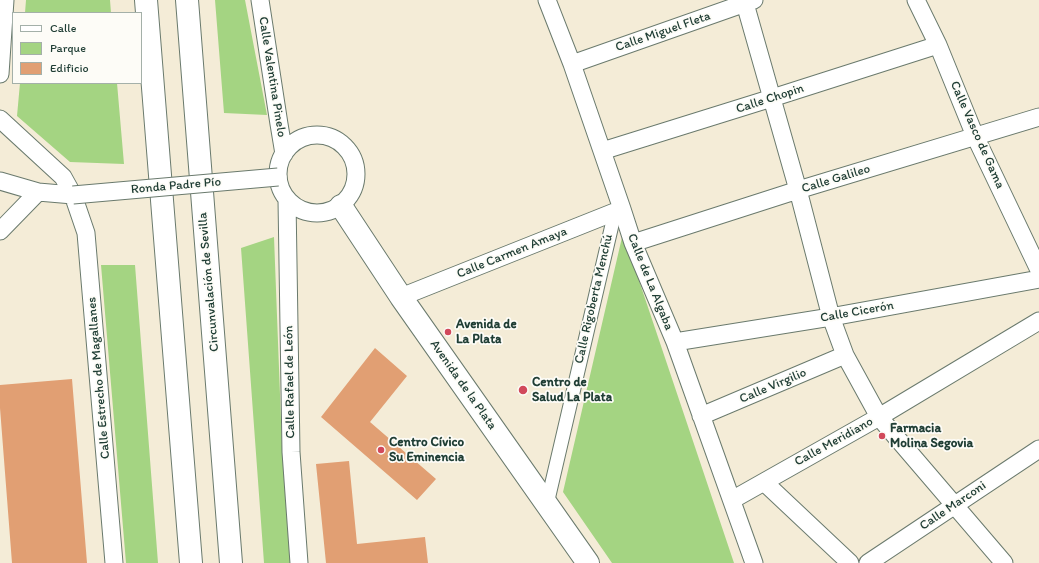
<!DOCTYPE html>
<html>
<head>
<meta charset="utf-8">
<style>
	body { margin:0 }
	#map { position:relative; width:1039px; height:563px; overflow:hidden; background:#f4ecd7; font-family:Itim,sans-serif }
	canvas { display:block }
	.legend { position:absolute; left:12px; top:12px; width:130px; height:72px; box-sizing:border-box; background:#fdfcf7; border:1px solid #a4b0a9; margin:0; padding:5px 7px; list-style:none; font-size:12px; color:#1f3d34 }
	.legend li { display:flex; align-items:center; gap:8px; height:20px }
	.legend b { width:20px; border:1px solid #a4b0a9 }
</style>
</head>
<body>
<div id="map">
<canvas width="1039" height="563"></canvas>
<ul class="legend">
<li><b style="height:5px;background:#fff"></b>Calle</li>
<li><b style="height:11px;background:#a4d482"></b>Parque</li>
<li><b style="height:11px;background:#e19f73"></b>Edificio</li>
</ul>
</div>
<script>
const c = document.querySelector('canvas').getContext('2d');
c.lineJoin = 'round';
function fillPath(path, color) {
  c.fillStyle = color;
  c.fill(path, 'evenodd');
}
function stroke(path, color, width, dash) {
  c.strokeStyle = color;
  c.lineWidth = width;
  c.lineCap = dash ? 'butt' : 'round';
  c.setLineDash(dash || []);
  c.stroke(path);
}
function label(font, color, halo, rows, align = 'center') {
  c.font = font + ' Itim,sans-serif';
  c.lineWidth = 3.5;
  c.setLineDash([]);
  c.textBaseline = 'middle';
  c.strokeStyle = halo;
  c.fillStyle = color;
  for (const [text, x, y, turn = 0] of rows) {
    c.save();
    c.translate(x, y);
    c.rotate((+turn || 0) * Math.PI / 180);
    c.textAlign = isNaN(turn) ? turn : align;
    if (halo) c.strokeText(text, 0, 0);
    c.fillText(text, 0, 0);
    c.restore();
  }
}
fillPath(new Path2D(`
	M 26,0 L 110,0 L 111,13 L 25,13 Z
	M 215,0 L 245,0 L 267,115 L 224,113 Z
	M 20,83 L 117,83 L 124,164 L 70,162 L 17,116 Z
	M 623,233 L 734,563 L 612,563 L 563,492 Z
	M 274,237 L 282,447 L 291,563 L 264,563 L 241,248 Z
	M 101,265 L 135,265 L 158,563 L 126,563 Z`), '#a4d482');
fillPath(new Path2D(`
	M 375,348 L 407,376 L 370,422 L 436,479 L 417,500 L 321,417 Z
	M 72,379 L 87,563 L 12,563 L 0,408 L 0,385 Z
	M 349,461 L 357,544 L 425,537 L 428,563 L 326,563 L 316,464 Z`), '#e19f73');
const pedestrian = new Path2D(`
	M 547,504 L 615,212`);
const minor = new Path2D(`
	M 260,0 L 279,124 L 284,154
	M 547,0 L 572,64 L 622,209 L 633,243 L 675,342 L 754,563
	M 744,0 L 798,190 L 831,317 L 845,355 L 879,417 L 1004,563
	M 916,0 L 938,45 L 975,136 L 1039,270
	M 572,64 L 754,0
	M 0,74 L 5,0
	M 0,119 L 63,177 L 73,195 L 86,233 L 114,563
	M278 174a39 39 0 1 1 78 0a39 39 0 1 1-78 0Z
	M 602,151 L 772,98 L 938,45
	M 0,181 L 38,192 L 73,195
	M 287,200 L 291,452 L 299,563
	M 0,231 L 38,192
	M 633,243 L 798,190 L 1039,117
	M 401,297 L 622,209
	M 675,342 L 831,317 L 1039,279
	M 701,416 L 845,355
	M 764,482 L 850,563
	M 732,500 L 879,417 L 1039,321
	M 868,563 L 1039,449`);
const tertiary = new Path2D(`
	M 341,206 L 401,297 L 588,563`);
const motorway = new Path2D(`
	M 146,0 L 191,563
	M 187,0 L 231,563`);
stroke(pedestrian, '#6a7a6d', 15);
stroke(minor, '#6a7a6d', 19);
stroke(tertiary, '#6a7a6d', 24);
stroke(motorway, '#6a7a6d', 24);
stroke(pedestrian, '#fff', 13);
stroke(minor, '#fff', 17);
stroke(tertiary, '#fff', 22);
stroke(motorway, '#fff', 22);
const minorBridge = new Path2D(`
	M 73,195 L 278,177`);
stroke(minorBridge, '#6a7a6d', 19, []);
stroke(minorBridge, '#fff', 17);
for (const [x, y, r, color] of [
	[448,332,4,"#d1495b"],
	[523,390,5,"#d1495b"],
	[882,436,4,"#d1495b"],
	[381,450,4,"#d1495b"]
]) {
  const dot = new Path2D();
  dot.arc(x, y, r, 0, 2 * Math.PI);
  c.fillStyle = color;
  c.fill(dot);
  stroke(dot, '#fdfcf7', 1.5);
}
label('13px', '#1f3d34', '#fdfcf7', [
	["Calle Miguel Fleta",663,32,-19],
	["Calle Valentina Pinelo",272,77,81],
	["Calle Chopin",770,99,-18],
	["Calle Vasco de Gama",977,135,66],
	["Calle Galileo",836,179,-17],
	["Ronda Padre Pío",176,186,-5],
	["Calle Carmen Amaya",512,253,-22],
	["Circunvalación de Sevilla",209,282,-95],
	["Calle de La Algaba",650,282,68],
	["Calle Rigoberta Menchú",594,299,-77],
	["Calle Cicerón",857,312,-10],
	["Calle Estrecho de Magallanes",99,378,-95],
	["Calle Rafael de León",290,382,-91],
	["Avenida de la Plata",463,385,55],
	["Calle Virgilio",773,386,-23],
	["Calle Meridiano",834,442,-29],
	["Calle Marconi",953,506,-34]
]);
label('bold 13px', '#1f3d34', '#fdfcf7', [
	["Avenida de",456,325],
	["La Plata",456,340],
	["Centro de",532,383],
	["Salud La Plata",532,398],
	["Farmacia",890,429],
	["Molina Segovia",890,444],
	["Centro Cívico",389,443],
	["Su Eminencia",389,458]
], 'left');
</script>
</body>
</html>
